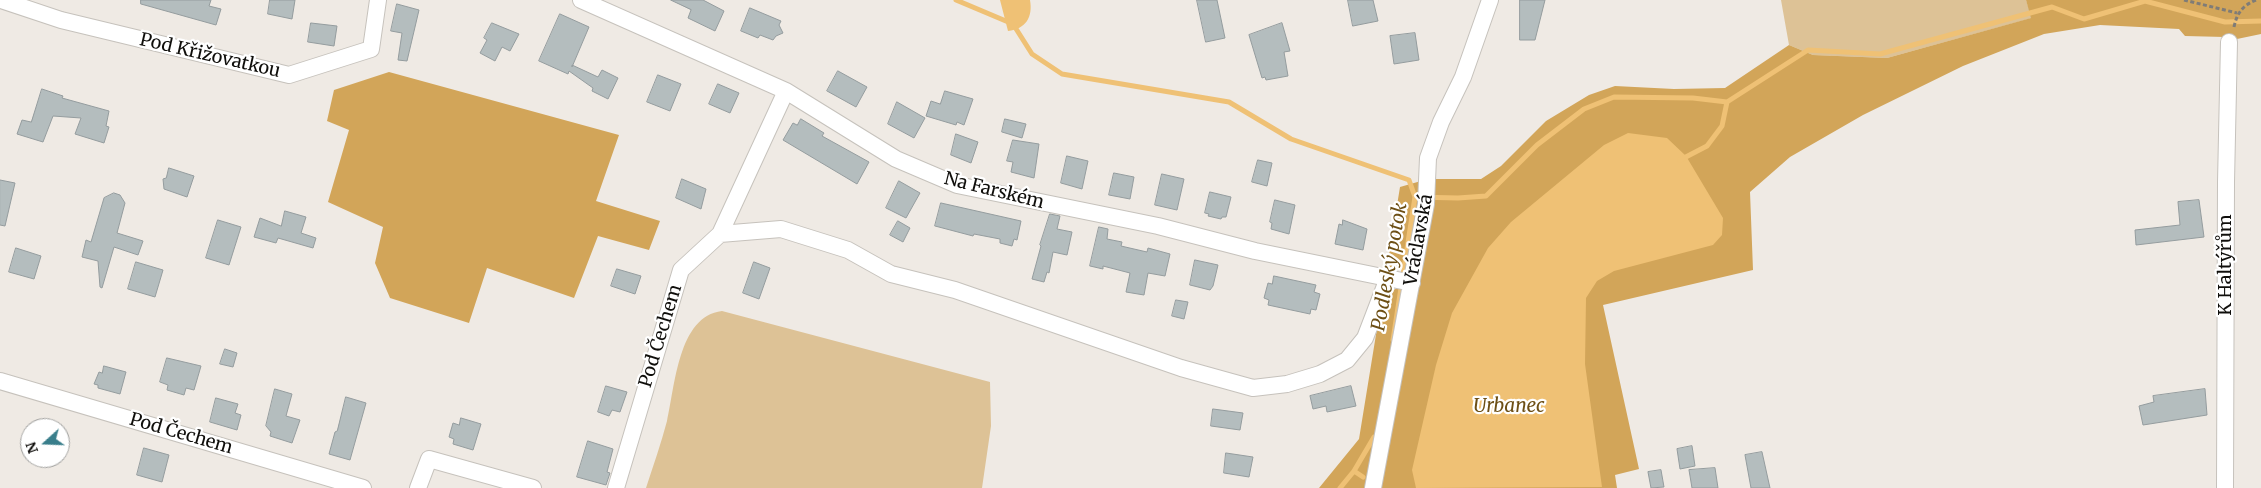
<!DOCTYPE html>
<html>
<head>
<meta charset="utf-8">
<style>
	body { margin:0 }
	#map { position:relative; width:2261px; height:488px; overflow:hidden; background:#efeae4; font-family:Merriweather,serif }
	canvas { display:block }
	.north { position:absolute; left:20px; top:418px; width:50px; height:50px; box-sizing:border-box; background:#fff; border:1px solid #9f9f9d; border-radius:50%; rotate:250deg; font-size:14px; font-weight:700; line-height:20px; text-align:center; color:#0f0e0b }
	.north::after { content:''; display:block; margin:auto; width:18px; height:22px; background:#397e8b; clip-path:polygon(50% 0,100% 100%,50% 72%,0 100%) }
</style>
</head>
<body>
<div id="map">
<canvas width="2261" height="488"></canvas>
<div class="north">N</div>
</div>
<script>
const c = document.querySelector('canvas').getContext('2d');
c.lineJoin = 'round';
function fillPath(path, color) {
  c.fillStyle = color;
  c.fill(path, 'evenodd');
}
function stroke(path, color, width, dash) {
  c.strokeStyle = color;
  c.lineWidth = width;
  c.lineCap = dash ? 'butt' : 'round';
  c.setLineDash(dash || []);
  c.stroke(path);
}
function label(font, color, halo, rows, align = 'center') {
  c.font = font + ' Merriweather,serif';
  c.lineWidth = 4.5;
  c.setLineDash([]);
  c.textBaseline = 'middle';
  c.strokeStyle = halo;
  c.fillStyle = color;
  for (const [text, x, y, turn = 0] of rows) {
    c.save();
    c.translate(x, y);
    c.rotate((+turn || 0) * Math.PI / 180);
    c.textAlign = isNaN(turn) ? turn : align;
    if (halo) c.strokeText(text, 0, 0);
    c.fillText(text, 0, 0);
    c.restore();
  }
}
fillPath(new Path2D(`
	M 1781,0 L 2026,0 L 2032,18 L 1887,58 L 1813,55 L 1789,45 Z
	M 722,311 L 990,382 L 991,426 L 982,488 L 646,488 C 653,466 661,444 667,421 C 675,387 678,316 722,311 Z`), '#ddc296');
fillPath(new Path2D(`
	M 2026,0 L 2261,0 L 2261,34 L 2237,39 L 2225,37 L 2185,36 L 2179,29 L 2100,25 L 2044,34 L 1963,66 L 1863,115 L 1790,157 L 1750,192 L 1753,270 L 1603,305 L 1639,469 L 1615,475 L 1617,488 L 1373,488 L 1413,271 L 1387,267 L 1400,187 L 1428,179 L 1481,179 L 1501,166 L 1546,121 L 1589,95 L 1615,86 L 1674,89 L 1725,88 L 1789,45 L 1813,55 L 1887,58 L 2031,18 Z
	M 389,72 L 619,135 L 596,201 L 660,221 L 649,250 L 598,236 L 574,298 L 487,268 L 469,323 L 390,298 L 375,263 L 383,227 L 328,202 L 349,130 L 327,121 L 334,90 Z
	M 1397,288 L 1408,288 L 1370,488 L 1319,488 L 1359,439 L 1380,310 L 1387,294 Z`), '#d2a559');
fillPath(new Path2D(`
	M 1000,0 L 1030,0 C 1033,17 1026,29 1008,31 Z
	M 1628,133 L 1667,138 L 1686,156 L 1723,218 L 1722,235 L 1713,245 L 1614,271 L 1597,281 L 1586,298 L 1585,364 L 1602,487 L 1416,488 L 1412,470 L 1436,365 L 1452,313 L 1488,248 L 1511,222 L 1604,145 Z`), '#efc175');
stroke(new Path2D(`
	M 956,0 L 1013,24 L 1032,54 L 1062,74 L 1229,102 L 1291,139 L 1409,180 L 1415,197
	M 1680,160 L 1707,146 L 1722,126 L 1727,102
	M 1393,340 L 1415,197 L 1458,198 L 1486,196 L 1537,145 L 1584,109 L 1614,97 L 1693,98 L 1727,102 L 1808,50 L 1880,54 L 2052,7 L 2084,19 L 2145,1 L 2225,22 L 2261,21
	M 1354,471 L 1363,477
	M 1340,488 L 1354,471 L 1374,437`), '#efc175', 5);
const building = new Path2D(`
	M 141,0 L 211,0 L 209,6 L 221,9 L 216,25 L 141,4 Z
	M 270,0 L 295,0 L 292,19 L 268,14 Z
	M 671,0 L 703,0 L 724,11 L 715,31 L 688,18 L 691,10 Z
	M 1197,0 L 1217,0 L 1225,38 L 1206,42 Z
	M 1348,0 L 1373,0 L 1378,21 L 1353,26 Z
	M 1520,0 L 1545,0 L 1535,40 L 1520,40 Z
	M 397,4 L 419,10 L 407,61 L 398,60 L 402,33 L 391,31 Z
	M 750,8 L 781,21 L 779,25 L 783,33 L 776,36 L 773,40 L 760,35 L 758,38 L 741,31 Z
	M 560,14 L 589,27 L 572,67 L 572,65 L 598,77 L 602,70 L 618,78 L 608,99 L 592,91 L 593,88 L 569,71 L 568,74 L 539,61 Z
	M 311,23 L 337,26 L 334,46 L 308,42 Z
	M 492,23 L 519,34 L 510,51 L 502,47 L 495,61 L 480,53 L 487,40 L 484,38 Z
	M 1282,23 L 1290,51 L 1284,52 L 1288,76 L 1266,80 L 1265,77 L 1262,78 L 1249,35 Z
	M 1415,33 L 1419,60 L 1394,64 L 1390,36 Z
	M 838,71 L 867,87 L 856,107 L 827,91 Z
	M 658,75 L 681,84 L 670,111 L 647,102 Z
	M 718,84 L 739,93 L 730,113 L 709,104 Z
	M 42,89 L 63,96 L 62,98 L 109,111 L 106,126 L 109,127 L 104,143 L 75,134 L 81,118 L 53,116 L 43,142 L 17,134 L 22,120 L 31,122 Z
	M 945,91 L 973,99 L 964,125 L 957,122 L 956,125 L 926,116 L 931,101 L 940,104 Z
	M 897,102 L 925,118 L 914,138 L 888,124 Z
	M 801,119 L 824,133 L 822,136 L 869,162 L 857,184 L 783,140 L 793,123 L 797,125 Z
	M 1005,119 L 1026,124 L 1022,138 L 1002,132 Z
	M 956,134 L 978,142 L 971,163 L 951,155 Z
	M 1013,140 L 1039,144 L 1034,178 L 1011,172 L 1013,162 L 1007,161 Z
	M 1067,156 L 1088,161 L 1082,189 L 1061,183 Z
	M 1258,160 L 1272,163 L 1267,186 L 1252,182 Z
	M 169,168 L 194,176 L 187,197 L 164,189 L 163,179 L 166,178 Z
	M 1114,173 L 1134,177 L 1130,199 L 1109,195 Z
	M 1162,174 L 1184,179 L 1177,210 L 1155,205 Z
	M 682,179 L 706,189 L 701,209 L 676,198 Z
	M 0,180 L 15,183 L 5,226 L 0,225 Z
	M 899,181 L 920,193 L 906,218 L 886,208 Z
	M 1210,192 L 1231,197 L 1226,217 L 1222,217 L 1221,219 L 1208,216 L 1209,214 L 1205,213 Z
	M 114,193 L 120,195 L 125,203 L 117,233 L 143,241 L 138,255 L 114,247 L 102,288 L 100,287 L 98,261 L 82,257 L 86,240 L 91,242 L 104,198 Z
	M 1275,200 L 1295,205 L 1289,234 L 1271,229 L 1272,223 L 1270,222 Z
	M 2199,200 L 2204,237 L 2136,245 L 2135,230 L 2180,225 L 2178,202 Z
	M 941,203 L 1021,221 L 1017,240 L 1014,239 L 1012,246 L 1000,243 L 1000,239 L 974,234 L 973,236 L 935,226 Z
	M 285,211 L 306,217 L 301,233 L 316,238 L 313,248 L 278,238 L 276,243 L 254,237 L 260,218 L 281,226 Z
	M 1050,214 L 1060,216 L 1057,229 L 1072,232 L 1067,255 L 1053,252 L 1049,273 L 1047,272 L 1044,282 L 1032,279 L 1041,246 L 1040,245 Z
	M 218,220 L 241,227 L 229,265 L 206,258 Z
	M 1343,220 L 1367,229 L 1363,250 L 1335,244 L 1339,224 L 1342,225 Z
	M 898,221 L 910,228 L 903,242 L 890,235 Z
	M 1099,227 L 1108,229 L 1107,239 L 1122,242 L 1121,246 L 1147,252 L 1148,248 L 1170,254 L 1165,276 L 1148,273 L 1144,295 L 1126,292 L 1130,273 L 1103,266 L 1103,269 L 1090,266 Z
	M 16,248 L 41,256 L 34,279 L 9,272 Z
	M 1195,260 L 1218,265 L 1213,286 L 1210,290 L 1190,285 Z
	M 136,262 L 163,270 L 155,297 L 128,289 Z
	M 754,262 L 770,268 L 759,299 L 743,293 Z
	M 617,269 L 641,276 L 635,294 L 611,286 Z
	M 1274,276 L 1316,285 L 1314,292 L 1320,294 L 1316,310 L 1311,309 L 1310,314 L 1268,305 L 1269,300 L 1264,298 L 1268,283 L 1272,284 Z
	M 1176,300 L 1188,302 L 1184,319 L 1172,316 Z
	M 225,349 L 237,353 L 233,367 L 220,364 Z
	M 167,358 L 201,366 L 194,390 L 186,388 L 184,395 L 167,390 L 168,385 L 160,382 Z
	M 104,366 L 126,372 L 120,394 L 98,388 L 98,385 L 94,384 L 99,372 L 102,373 Z
	M 606,386 L 627,392 L 620,412 L 612,410 L 609,416 L 598,412 Z
	M 1351,386 L 1356,406 L 1327,412 L 1326,406 L 1313,409 L 1310,396 Z
	M 275,389 L 292,394 L 286,416 L 300,420 L 292,443 L 270,436 L 271,432 L 266,426 Z
	M 2205,389 L 2207,415 L 2143,425 L 2139,406 L 2154,402 L 2153,396 Z
	M 346,397 L 366,403 L 350,460 L 329,454 L 335,432 L 337,431 Z
	M 216,398 L 238,404 L 235,413 L 241,415 L 237,430 L 210,422 Z
	M 1213,409 L 1243,413 L 1240,430 L 1211,426 Z
	M 461,418 L 481,424 L 473,450 L 453,444 L 454,439 L 449,437 L 453,423 L 459,425 Z
	M 588,441 L 613,449 L 607,472 L 610,473 L 606,485 L 577,477 Z
	M 1692,446 L 1695,466 L 1680,469 L 1677,449 Z
	M 144,448 L 169,455 L 162,482 L 137,475 Z
	M 1762,452 L 1770,488 L 1751,488 L 1745,455 Z
	M 1226,453 L 1253,457 L 1249,477 L 1224,473 Z
	M 1715,468 L 1718,488 L 1692,488 L 1689,470 Z
	M 1661,470 L 1664,487 L 1651,488 L 1648,472 Z`);
fillPath(building, '#b4bdbe');
stroke(building, '#949c9e', 1);
const minor = new Path2D(`
	M 1,0 L 61,20 L 289,75 L 371,49 L 378,0
	M 581,0 L 786,91 L 896,159 L 957,185 L 1158,226 L 1255,251 L 1412,283
	M 720,234 L 781,229 L 848,250 L 891,274 L 955,290 L 1181,368 L 1253,388 L 1287,384 L 1320,374 L 1347,360 L 1365,338 L 1388,278
	M 0,381 L 363,488
	M 418,488 L 429,459 L 533,488
	M 616,488 L 681,270 L 720,234 L 786,91
	M 1373,488 L 1426,204 L 1428,158 L 1441,122 L 1463,77 L 1490,0
	M 2225,488 L 2226,182 L 2229,42`);
stroke(minor, '#c6c2bc', 18);
stroke(new Path2D(`
	M 2184,0 L 2237,13
	M 2234,27 C 2237,13 2242,6 2256,0`), '#7f7c77', 3, [4, 2.5]);
stroke(minor, '#fff', 16);
label('18px', '#0f0e0b', '#fff', [
	["Pod Křižovatkou",210,56,13],
	["Na Farském",994,191,14],
	["Vráclavská",1419,240,-80],
	["K Haltýřům",2226,265,-90],
	["Pod Čechem",661,336,-73],
	["Pod Čechem",181,434,16]
]);
label('italic 19px', '#6d4f15', '#fff', [
	["Podleský potok",1390,267,-80],
	["Urbanec",1509,407]
]);
</script>
</body>
</html>
